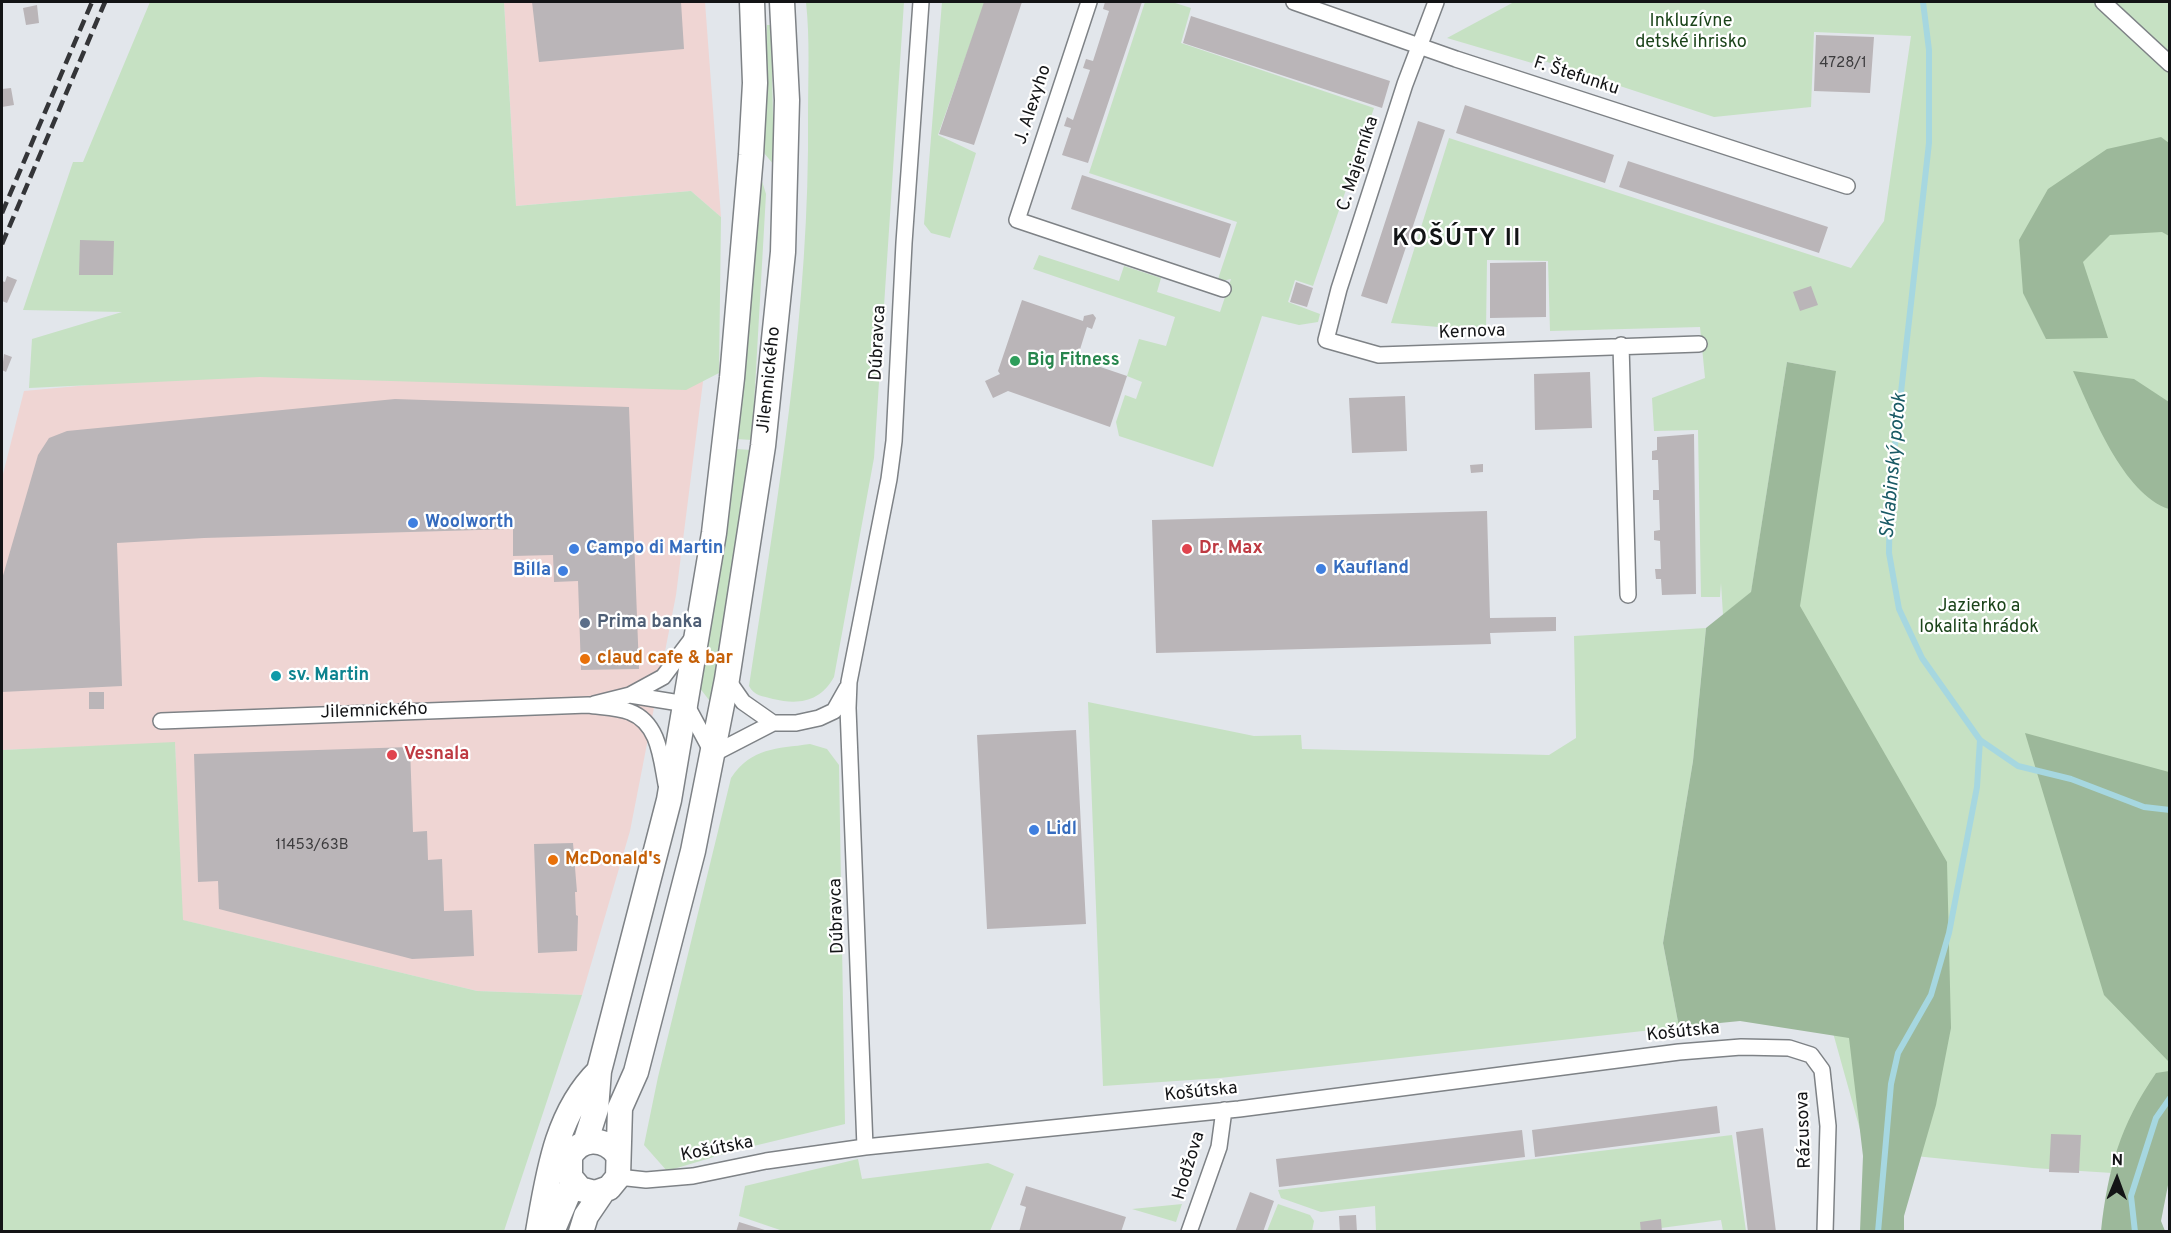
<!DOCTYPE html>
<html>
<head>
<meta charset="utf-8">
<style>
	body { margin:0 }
	#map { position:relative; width:2171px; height:1233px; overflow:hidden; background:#e2e6eb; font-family:Overpass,sans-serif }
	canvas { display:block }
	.frame { position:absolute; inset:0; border:3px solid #131416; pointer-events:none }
	.north { position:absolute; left:2087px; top:1149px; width:60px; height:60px; -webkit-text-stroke:4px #fff; paint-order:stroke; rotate:1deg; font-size:16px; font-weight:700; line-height:24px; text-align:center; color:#131416 }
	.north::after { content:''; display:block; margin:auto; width:21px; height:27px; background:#131416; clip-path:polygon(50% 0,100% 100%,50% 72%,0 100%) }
</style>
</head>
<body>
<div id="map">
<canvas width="2171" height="1233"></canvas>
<div class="frame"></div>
<div class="north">N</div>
</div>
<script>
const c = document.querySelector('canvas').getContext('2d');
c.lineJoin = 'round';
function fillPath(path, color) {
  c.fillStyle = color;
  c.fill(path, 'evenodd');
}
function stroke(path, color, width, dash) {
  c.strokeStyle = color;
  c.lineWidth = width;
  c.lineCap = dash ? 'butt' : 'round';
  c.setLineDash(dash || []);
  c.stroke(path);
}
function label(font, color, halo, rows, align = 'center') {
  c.font = font + ' Overpass,sans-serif';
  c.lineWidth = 4.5;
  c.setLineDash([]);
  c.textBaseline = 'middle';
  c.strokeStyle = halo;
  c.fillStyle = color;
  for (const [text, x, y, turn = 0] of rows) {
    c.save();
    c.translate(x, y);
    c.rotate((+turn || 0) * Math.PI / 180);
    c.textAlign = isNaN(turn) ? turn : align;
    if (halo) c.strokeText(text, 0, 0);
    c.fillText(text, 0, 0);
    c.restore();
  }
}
fillPath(new Path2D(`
	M 504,2 L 705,2 L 721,217 L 691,191 L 516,206 Z
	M 478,349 L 705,366 L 676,595 L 630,831 L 582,995 L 477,991 L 182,920 L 175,743 L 2,750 L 2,478 L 24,391 Z`), '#efd5d3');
fillPath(new Path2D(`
	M 150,2 L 504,2 L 516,206 L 691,191 L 721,217 L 719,373 L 686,390 L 260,377 L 29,388 L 32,339 L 122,312 L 23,310 L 73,162 L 83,162 Z
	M 806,2 L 904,2 L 874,458 L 834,677 C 820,702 799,705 773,699 C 763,696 754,696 749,686 C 778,497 810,307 808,115 C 808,77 810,39 806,2 Z
	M 942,2 L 985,2 L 938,135 L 976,153 L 950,238 L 931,233 L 924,224 Z
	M 1145,2 L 1172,2 L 1191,8 L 1181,43 L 1374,108 L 1313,286 L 1295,280 L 1288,302 L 1320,314 L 1318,322 L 1299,325 L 1262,316 L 1213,467 L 1119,436 L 1116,422 L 1125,395 L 1136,399 L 1142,382 L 1127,376 L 1139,339 L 1166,346 L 1175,317 L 1033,269 L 1039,255 L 1119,281 L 1124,266 L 1161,278 L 1157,292 L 1220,312 L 1231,279 L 1217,282 L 1237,222 L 1089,173 Z
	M 1514,2 L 2169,2 L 2169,1168 L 2160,1176 L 2033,1168 L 1866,1151 L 1811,954 L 1786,602 L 1835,371 L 1787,362 L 1751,593 L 1723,615 L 1721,583 L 1720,597 L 1701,597 L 1698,430 L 1654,431 L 1652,398 L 1705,378 L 1700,327 L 1550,331 L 1548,261 L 1487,260 L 1486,331 L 1391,323 L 1449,138 L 1851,268 L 1884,221 L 1911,36 L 1814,32 L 1811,107 L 1714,117 L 1535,58 L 1532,63 L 1447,38 Z
	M 767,25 L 771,25 L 774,165 L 764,153 Z
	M 761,178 L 766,194 L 752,440 L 736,439 Z
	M 736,449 L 751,450 L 711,700 L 709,700 L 699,687 Z
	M 1706,628 L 1693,761 L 1663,943 L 1679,1027 L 1220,1078 L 1103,1086 L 1088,702 L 1254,736 L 1301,735 L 1302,749 L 1549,755 L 1576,738 L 1574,636 Z
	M 175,742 L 183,920 L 477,991 L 582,995 L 504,1231 L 2,1231 L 2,750 Z
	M 810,744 L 827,749 L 839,765 L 845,1124 L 737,1150 L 667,1171 L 644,1145 L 658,1077 L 731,778 C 752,747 776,749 810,744 Z
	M 1732,1135 L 1746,1231 L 1723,1231 L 1721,1220 L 1631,1232 L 1376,1231 L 1375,1206 L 1321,1212 L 1281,1198 L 1278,1190 Z
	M 858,1159 L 862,1179 L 988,1163 L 1014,1174 L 990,1231 L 783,1231 L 739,1216 L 745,1186 Z
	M 1182,1204 L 1176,1222 L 1132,1209 Z
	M 1278,1204 L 1310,1215 L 1314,1221 L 1312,1231 L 1267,1231 Z`), '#c6e1c3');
fillPath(new Path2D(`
	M 2161,137 L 2169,143 L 2169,236 L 2162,232 L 2110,235 L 2083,262 L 2108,338 L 2046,339 L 2023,293 L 2019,240 L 2048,189 L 2107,149 Z
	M 1787,362 L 1836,371 L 1800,606 L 1947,862 L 1951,1028 L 1936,1105 L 1904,1216 L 1904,1231 L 1860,1231 L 1863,1156 L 1849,1038 L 1740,1021 L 1679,1027 L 1663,943 L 1693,761 L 1706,628 L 1751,592 Z
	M 2073,371 L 2134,379 L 2169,402 L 2169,509 C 2123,494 2092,413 2073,371 Z
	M 2025,733 L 2169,772 L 2169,1062 L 2104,995 Z
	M 2169,1071 L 2169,1180 L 2161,1221 L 2165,1231 L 2101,1231 C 2108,1169 2120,1125 2156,1073 Z`), '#9cb89a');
stroke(new Path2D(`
	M 1923,2 L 1929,50 L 1929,143 L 1890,490 L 1889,553 L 1899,609 L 1922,658 L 1980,740 L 2018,766 L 2071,779 L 2144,807 L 2170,810
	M 1878,1232 L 1891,1084 L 1898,1053 L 1931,995 L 1949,933 L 1977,787 L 1980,740
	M 2135,1232 L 2131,1196 L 2156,1118 L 2170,1098`), '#a6d7e0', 6);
fillPath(new Path2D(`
	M 532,2 L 681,2 L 684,49 L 539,62 Z
	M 984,2 L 1022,2 L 974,145 L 939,134 Z
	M 1105,2 L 1142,2 L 1088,163 L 1062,155 L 1071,128 L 1064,126 L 1067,117 L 1073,120 L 1090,70 L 1083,68 L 1086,59 L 1093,61 L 1109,11 L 1103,9 Z
	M 37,5 L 39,23 L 26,25 L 23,8 Z
	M 1191,16 L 1390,81 L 1382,108 L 1183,43 Z
	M 1816,35 L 1874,37 L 1870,93 L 1814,91 Z
	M 11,88 L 14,105 L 2,107 L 2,89 Z
	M 1465,105 L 1614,155 L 1605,183 L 1456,133 Z
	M 1418,121 L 1445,130 L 1387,304 L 1361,296 Z
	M 1628,161 L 1828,227 L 1819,253 L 1619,187 Z
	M 1082,175 L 1231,224 L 1220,258 L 1071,209 Z
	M 80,240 L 114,241 L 113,275 L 79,275 Z
	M 1546,262 L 1546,317 L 1490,318 L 1490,263 Z
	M 7,276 L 17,280 L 7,303 L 2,301 L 2,281 L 5,282 Z
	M 1296,282 L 1313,288 L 1307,307 L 1290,302 Z
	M 1811,286 L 1818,305 L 1800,311 L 1793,292 Z
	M 1022,300 L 1083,321 L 1084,316 L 1093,314 L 1096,318 L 1092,329 L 1087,327 L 1077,359 L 1127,376 L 1110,427 L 1008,391 L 993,398 L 985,381 L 1000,374 L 998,371 Z
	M 4,354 L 12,357 L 6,372 L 2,370 Z
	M 1590,372 L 1592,428 L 1535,430 L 1534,374 Z
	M 1405,396 L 1407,451 L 1352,453 L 1349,398 Z
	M 395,399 L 629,407 L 639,669 L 581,670 L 578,581 L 554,582 L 553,555 L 513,556 L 513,529 L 204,538 L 117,543 L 122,686 L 2,692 L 2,579 L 38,455 L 49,438 L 67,431 Z
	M 1694,434 L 1696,594 L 1662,595 L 1661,579 L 1656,579 L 1655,569 L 1661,569 L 1660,541 L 1654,540 L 1654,531 L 1660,530 L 1659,500 L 1653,500 L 1653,490 L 1659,490 L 1658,460 L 1652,460 L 1652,451 L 1657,450 L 1657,437 Z
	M 1483,464 L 1483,472 L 1471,473 L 1470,465 Z
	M 1487,511 L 1490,618 L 1556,617 L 1556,631 L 1490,633 L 1491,644 L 1156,653 L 1152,520 Z
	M 89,692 L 104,692 L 104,709 L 89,709 Z
	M 1076,730 L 1086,924 L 987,929 L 977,735 Z
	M 410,747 L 413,832 L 427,831 L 428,860 L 442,859 L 444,911 L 472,910 L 474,956 L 412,959 L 219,909 L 218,881 L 198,882 L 194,754 Z
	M 573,843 L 577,892 L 575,892 L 576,915 L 578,916 L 577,951 L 538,953 L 534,844 Z
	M 1717,1106 L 1720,1133 L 1535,1157 L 1532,1130 Z
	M 1763,1128 L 1776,1232 L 1748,1232 L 1736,1132 Z
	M 1522,1130 L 1525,1157 L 1279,1187 L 1276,1159 Z
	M 2051,1134 L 2081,1135 L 2079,1173 L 2049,1172 Z
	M 1026,1186 L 1126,1217 L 1121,1232 L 1019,1232 L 1026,1207 L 1020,1205 Z
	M 1250,1192 L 1274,1201 L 1263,1232 L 1235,1232 Z
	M 1356,1215 L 1357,1232 L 1340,1232 L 1339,1216 Z
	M 1661,1219 L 1662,1232 L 1641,1232 L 1640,1222 Z
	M 739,1222 L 768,1231 L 768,1232 L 736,1232 Z`), '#bab5b8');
const street = new Path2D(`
	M 1089,2 L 1017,220 L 1223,289
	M 1294,2 L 1456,59 L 1847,186
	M 1436,2 L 1405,84 L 1339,289 L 1326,340 L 1379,355 L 1699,344
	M 2103,2 L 2170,64
	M 1621,345 L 1628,595
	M 727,679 L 743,702 L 773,723
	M 630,695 L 686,704 L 713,754 L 773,723 L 796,723 L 819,718 L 834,711 L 847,688
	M 594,704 L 630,695 L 663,677 L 694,636
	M 161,721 L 588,705 C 601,707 618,707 630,712 C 659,723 661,758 666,784
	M 865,1147 L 848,708 L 849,682 L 889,479 L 894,441 L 904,243 L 921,2
	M 618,1177 L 646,1180 L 693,1176 L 766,1161 L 865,1147 L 1239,1109 L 1679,1052 L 1741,1047 L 1789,1048 L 1811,1055 L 1822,1070 L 1828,1126 L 1825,1232
	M 1189,1232 L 1219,1147 L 1224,1110`);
const primary = new Path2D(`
	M 585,1143 L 596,1109 L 599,1071 L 669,800 L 714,533 L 732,378 L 751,155 L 755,83 L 752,2
	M 617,1154 C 604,1137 580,1137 570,1157 L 570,1177 L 580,1189 L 595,1193 L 609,1188 L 618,1177 L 620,1108 L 636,1072 L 693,851 L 727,679 L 763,446 L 783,252 L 787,100 L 782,2
	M 538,1232 C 548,1175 556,1113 599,1071
	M 552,1232 L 573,1182
	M 581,1232 L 586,1216 L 603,1191`);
stroke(street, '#7e8286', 18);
stroke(primary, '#7e8286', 27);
stroke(street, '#fff', 15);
stroke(primary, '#fff', 24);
stroke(new Path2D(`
	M 2,213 L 92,2
	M 2,244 L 105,2`), '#343538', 4.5, [12, 6]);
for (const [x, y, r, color] of [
	[1015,361,6,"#2e9e5b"],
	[413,523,6,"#3f7fe0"],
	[574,549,6,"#3f7fe0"],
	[1187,549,6,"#e0444e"],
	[1321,569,6,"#3f7fe0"],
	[563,571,6,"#3f7fe0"],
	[585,623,6,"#5c6f8a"],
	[585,659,6,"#e8710a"],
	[276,676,6,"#0f9aa8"],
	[392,755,6,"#e0444e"],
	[1034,830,6,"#3f7fe0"],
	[553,860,6,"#e8710a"]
]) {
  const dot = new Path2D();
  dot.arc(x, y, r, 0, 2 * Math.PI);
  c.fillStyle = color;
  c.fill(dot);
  stroke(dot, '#fff', 2);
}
label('15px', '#3d3c3e', null, [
	["4728/1",1843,64],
	["11453/63B",312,846]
]);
label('18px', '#1b441a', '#fff', [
	["Inkluzívne",1691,22],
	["detské ihrisko",1691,43],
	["Jazierko a",1979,607],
	["lokalita hrádok",1979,628]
]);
label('18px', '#131416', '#fff', [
	["F. Štefunku",1576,77,18],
	["J. Alexyho",1034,105,-72],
	["C. Majerníka",1359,164,-72],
	["Kernova",1472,333,-2],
	["Dúbravca",879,343,-87],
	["Jilemnického",770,380,-84],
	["Jilemnického",374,712,-2],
	["Dúbravca",838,916,-92],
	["Košútska",1683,1033,-6],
	["Košútska",1201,1093,-6],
	["Rázusova",1805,1130,-92],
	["Košútska",717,1150,-11],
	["Hodžova",1190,1166,-73]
]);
label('bold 18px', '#27864d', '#fff', [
	["Big Fitness",1027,361]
], 'left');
label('bold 18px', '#366cbe', '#fff', [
	["Woolworth",425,523],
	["Campo di Martin",586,549],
	["Kaufland",1333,569],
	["Billa",551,571,"right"],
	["Lidl",1046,830]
], 'left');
label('bold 18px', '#be3a42', '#fff', [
	["Dr. Max",1199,549],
	["Vesnala",404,755]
], 'left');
label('bold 18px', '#4e5e75', '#fff', [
	["Prima banka",597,623]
], 'left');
label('bold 18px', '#c56008', '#fff', [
	["claud cafe & bar",597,659],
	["McDonald's",565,860]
], 'left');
label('bold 18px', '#0d838f', '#fff', [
	["sv. Martin",288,676]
], 'left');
label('italic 20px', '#195a65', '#fff', [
	["Sklabinský potok",1895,466,-85]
]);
c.letterSpacing = '1.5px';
label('bold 24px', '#131416', '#fff', [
	["KOŠÚTY II",1457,240]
]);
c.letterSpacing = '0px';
</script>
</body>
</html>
